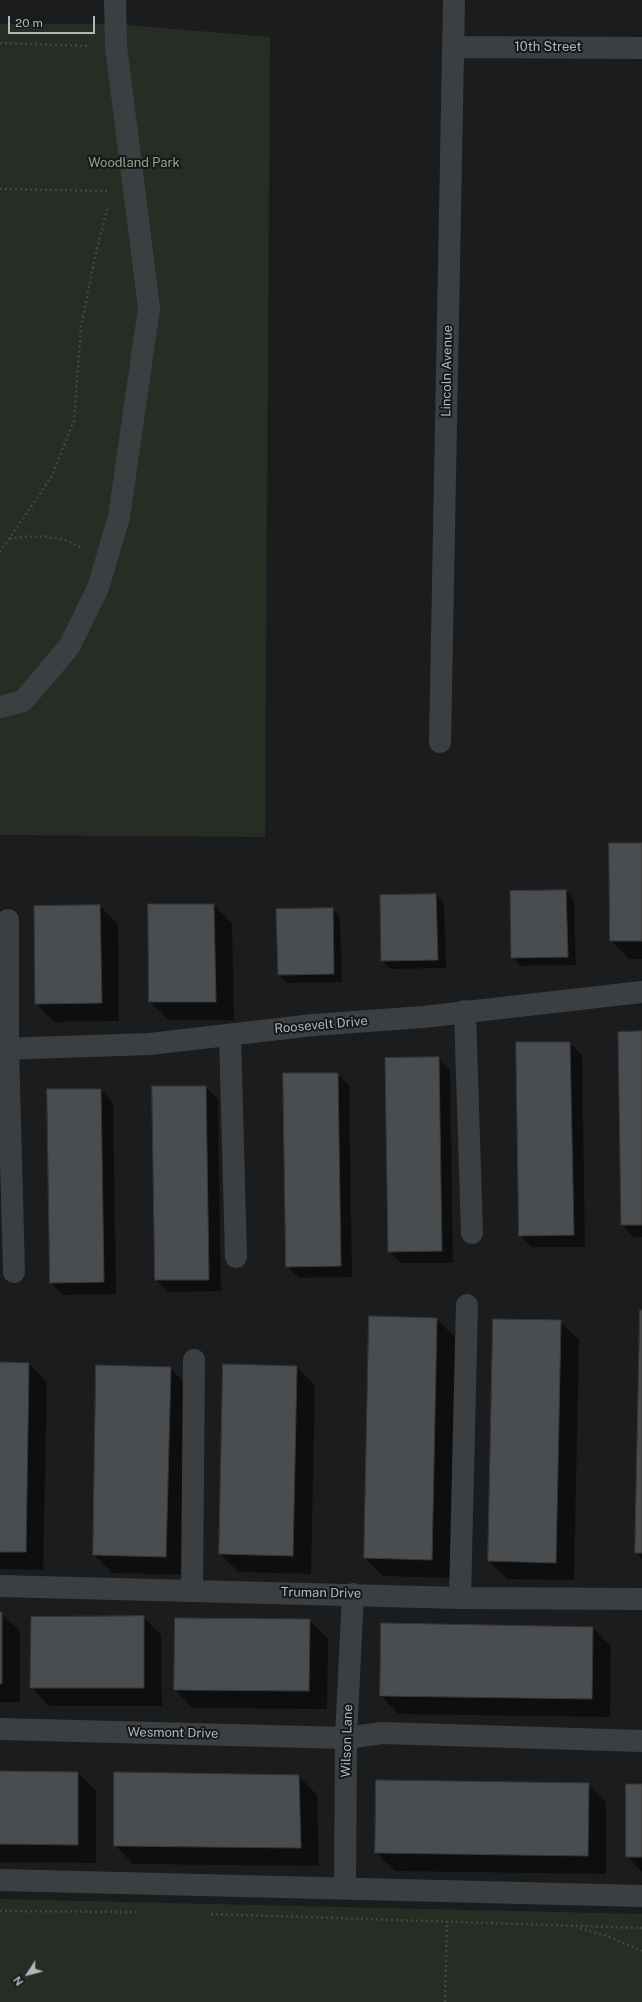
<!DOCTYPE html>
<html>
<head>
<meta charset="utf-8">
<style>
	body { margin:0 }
	#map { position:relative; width:642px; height:2002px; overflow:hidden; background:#1b1c1d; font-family:"Public Sans",sans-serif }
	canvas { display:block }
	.north { position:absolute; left:8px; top:1954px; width:40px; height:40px; -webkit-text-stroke:3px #161718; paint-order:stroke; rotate:234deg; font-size:11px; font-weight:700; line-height:16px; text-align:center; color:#afb7bb }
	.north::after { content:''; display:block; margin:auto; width:14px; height:18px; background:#afb7bb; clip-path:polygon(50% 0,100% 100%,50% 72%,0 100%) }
	.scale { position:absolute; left:8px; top:16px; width:87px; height:18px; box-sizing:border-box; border:2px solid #afb7bb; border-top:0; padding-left:5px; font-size:12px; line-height:14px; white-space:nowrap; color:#afb7bb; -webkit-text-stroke:3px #161718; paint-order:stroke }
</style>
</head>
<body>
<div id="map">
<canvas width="642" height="2002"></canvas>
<div class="north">N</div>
<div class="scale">20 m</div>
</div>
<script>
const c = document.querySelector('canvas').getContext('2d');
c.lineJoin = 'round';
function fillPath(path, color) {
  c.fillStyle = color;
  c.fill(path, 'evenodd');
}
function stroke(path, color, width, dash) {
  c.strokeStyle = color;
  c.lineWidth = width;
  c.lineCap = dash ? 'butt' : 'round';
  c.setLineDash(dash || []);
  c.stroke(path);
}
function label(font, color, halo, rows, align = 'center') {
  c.font = font + ' "Public Sans",sans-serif';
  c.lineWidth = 4;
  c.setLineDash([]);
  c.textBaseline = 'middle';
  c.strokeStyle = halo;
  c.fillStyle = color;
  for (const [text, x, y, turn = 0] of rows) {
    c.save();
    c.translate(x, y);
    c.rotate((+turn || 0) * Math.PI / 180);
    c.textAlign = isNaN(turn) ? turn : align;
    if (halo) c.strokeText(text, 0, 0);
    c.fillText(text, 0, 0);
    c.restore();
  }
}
fillPath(new Path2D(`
	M 0,24 L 115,24 L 270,37 L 265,837 L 265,880 L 265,837 L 0,835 Z
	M 0,1899 L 642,1914 L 642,2002 L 0,2002 Z`), '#272d25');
fillPath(new Path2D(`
	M 610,844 L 642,844 L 642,959 L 629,959 L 611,941 Z
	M 566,891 L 574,900 L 576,965 L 521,966 L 512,957 Z
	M 436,895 L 444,903 L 446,968 L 391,969 L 382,961 L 381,896 Z
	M 149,905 L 214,905 L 232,923 L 234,1020 L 169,1020 L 150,1002 Z
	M 100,906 L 118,924 L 119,1021 L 54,1022 L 36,1003 Z
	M 332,909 L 340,917 L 342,982 L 287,983 L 279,975 Z
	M 642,1032 L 642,1237 L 634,1237 L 622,1225 Z
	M 517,1043 L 570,1043 L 582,1055 L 585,1247 L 532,1247 L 520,1236 Z
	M 438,1058 L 450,1070 L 453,1263 L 401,1263 L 389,1251 Z
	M 337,1074 L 349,1085 L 352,1277 L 299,1278 L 287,1266 Z
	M 206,1087 L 218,1099 L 221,1291 L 168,1292 L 156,1280 Z
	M 48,1090 L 101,1090 L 113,1102 L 116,1294 L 63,1295 L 51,1283 Z
	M 642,1311 L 642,1559 L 636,1552 Z
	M 436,1319 L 455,1337 L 450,1578 L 383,1576 L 365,1558 Z
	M 560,1321 L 579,1340 L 574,1580 L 507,1579 L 489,1561 Z
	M 0,1363 L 29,1364 L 47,1382 L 43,1570 L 0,1569 Z
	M 297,1367 L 315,1385 L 311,1574 L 239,1572 L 220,1554 Z
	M 170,1368 L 188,1386 L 184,1575 L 112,1573 L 94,1555 Z
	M 0,1613 L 20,1631 L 20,1702 L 0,1702 Z
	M 143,1617 L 161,1635 L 162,1706 L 49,1706 L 31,1687 Z
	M 309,1620 L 328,1639 L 327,1709 L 193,1708 L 175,1690 Z
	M 593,1628 L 611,1646 L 610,1717 L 399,1714 L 381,1696 Z
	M 0,1772 L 78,1773 L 96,1791 L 96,1863 L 0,1862 Z
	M 299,1776 L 317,1795 L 319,1866 L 133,1864 L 115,1845 Z
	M 588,1784 L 606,1802 L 606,1874 L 395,1871 L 376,1853 Z
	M 642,1785 L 642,1872 L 627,1856 Z`), '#0007');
const building = new Path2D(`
	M 609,843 L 642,843 L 642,941 L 610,941 Z
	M 566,890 L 568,957 L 511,958 L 510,891 Z
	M 436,894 L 438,960 L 381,961 L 380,895 Z
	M 148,904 L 214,904 L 216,1002 L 149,1002 Z
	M 100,905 L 102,1003 L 35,1004 L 34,906 Z
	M 333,908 L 334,974 L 278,975 L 276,909 Z
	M 642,1031 L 642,1225 L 621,1225 L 618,1032 Z
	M 516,1042 L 570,1042 L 574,1235 L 519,1236 Z
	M 439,1057 L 442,1251 L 388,1252 L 385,1058 Z
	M 283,1073 L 338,1073 L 341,1266 L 286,1267 Z
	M 152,1086 L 206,1086 L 209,1280 L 155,1280 Z
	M 47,1089 L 101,1089 L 104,1282 L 50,1283 Z
	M 640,1310 L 642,1310 L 642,1553 L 635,1553 Z
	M 369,1316 L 437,1318 L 432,1560 L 364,1558 Z
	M 493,1319 L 561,1320 L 556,1563 L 488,1561 Z
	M 0,1362 L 29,1363 L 26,1552 L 0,1552 Z
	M 223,1364 L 297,1366 L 293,1556 L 219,1554 Z
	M 96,1365 L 171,1367 L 166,1557 L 93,1555 Z
	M 0,1612 L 2,1612 L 2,1684 L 0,1684 Z
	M 144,1616 L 144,1688 L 30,1688 L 31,1617 Z
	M 175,1618 L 310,1619 L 309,1691 L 174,1690 Z
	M 381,1623 L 593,1627 L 592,1699 L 380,1696 Z
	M 0,1771 L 78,1772 L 78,1845 L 0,1844 Z
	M 114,1772 L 299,1775 L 301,1848 L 114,1846 Z
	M 376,1780 L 589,1783 L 588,1856 L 375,1853 Z
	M 626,1784 L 642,1784 L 642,1857 L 626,1857 Z`);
fillPath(building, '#4a4d4f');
stroke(building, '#353639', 1);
stroke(new Path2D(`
	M 0,43 L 90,46
	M 0,189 L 107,191
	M 10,539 C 33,535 62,534 82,549
	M 0,552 L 52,476 L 74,420 L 81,327 L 96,252 L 108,206
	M 0,1911 L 136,1912
	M 211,1914 L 642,1928
	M 580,1928 L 607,1936 L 642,1951
	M 445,2002 L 447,1921`), '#424648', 2.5, [2, 3]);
stroke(new Path2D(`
	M 453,47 L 642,48
	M 0,707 L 23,701 L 69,647 L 98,588 L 119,517 L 149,308 L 116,47 L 115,0
	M 440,742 L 454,0
	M 8,920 L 8,1049 L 14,1272
	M 465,1011 L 472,1233
	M 230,1035 L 236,1257
	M 0,1049 L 150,1044 L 313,1025 L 423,1017 L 642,992
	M 0,1586 L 460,1598 L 642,1599
	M 192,1590 L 194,1360
	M 460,1598 L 467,1305
	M 0,1729 L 346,1738 L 382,1733 L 642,1741
	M 0,1880 L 642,1896
	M 345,1888 L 346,1738 L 353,1594`), '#3c3f41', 22);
label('13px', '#afb7bb', '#161718', [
	["10th Street",548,47],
	["Lincoln Avenue",447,371,-89],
	["Roosevelt Drive",321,1025,-5],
	["Truman Drive",321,1593,1],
	["Wesmont Drive",173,1733,1],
	["Wilson Lane",347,1741,-88]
]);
label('13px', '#91a488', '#161718', [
	["Woodland Park",134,163]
]);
</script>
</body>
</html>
